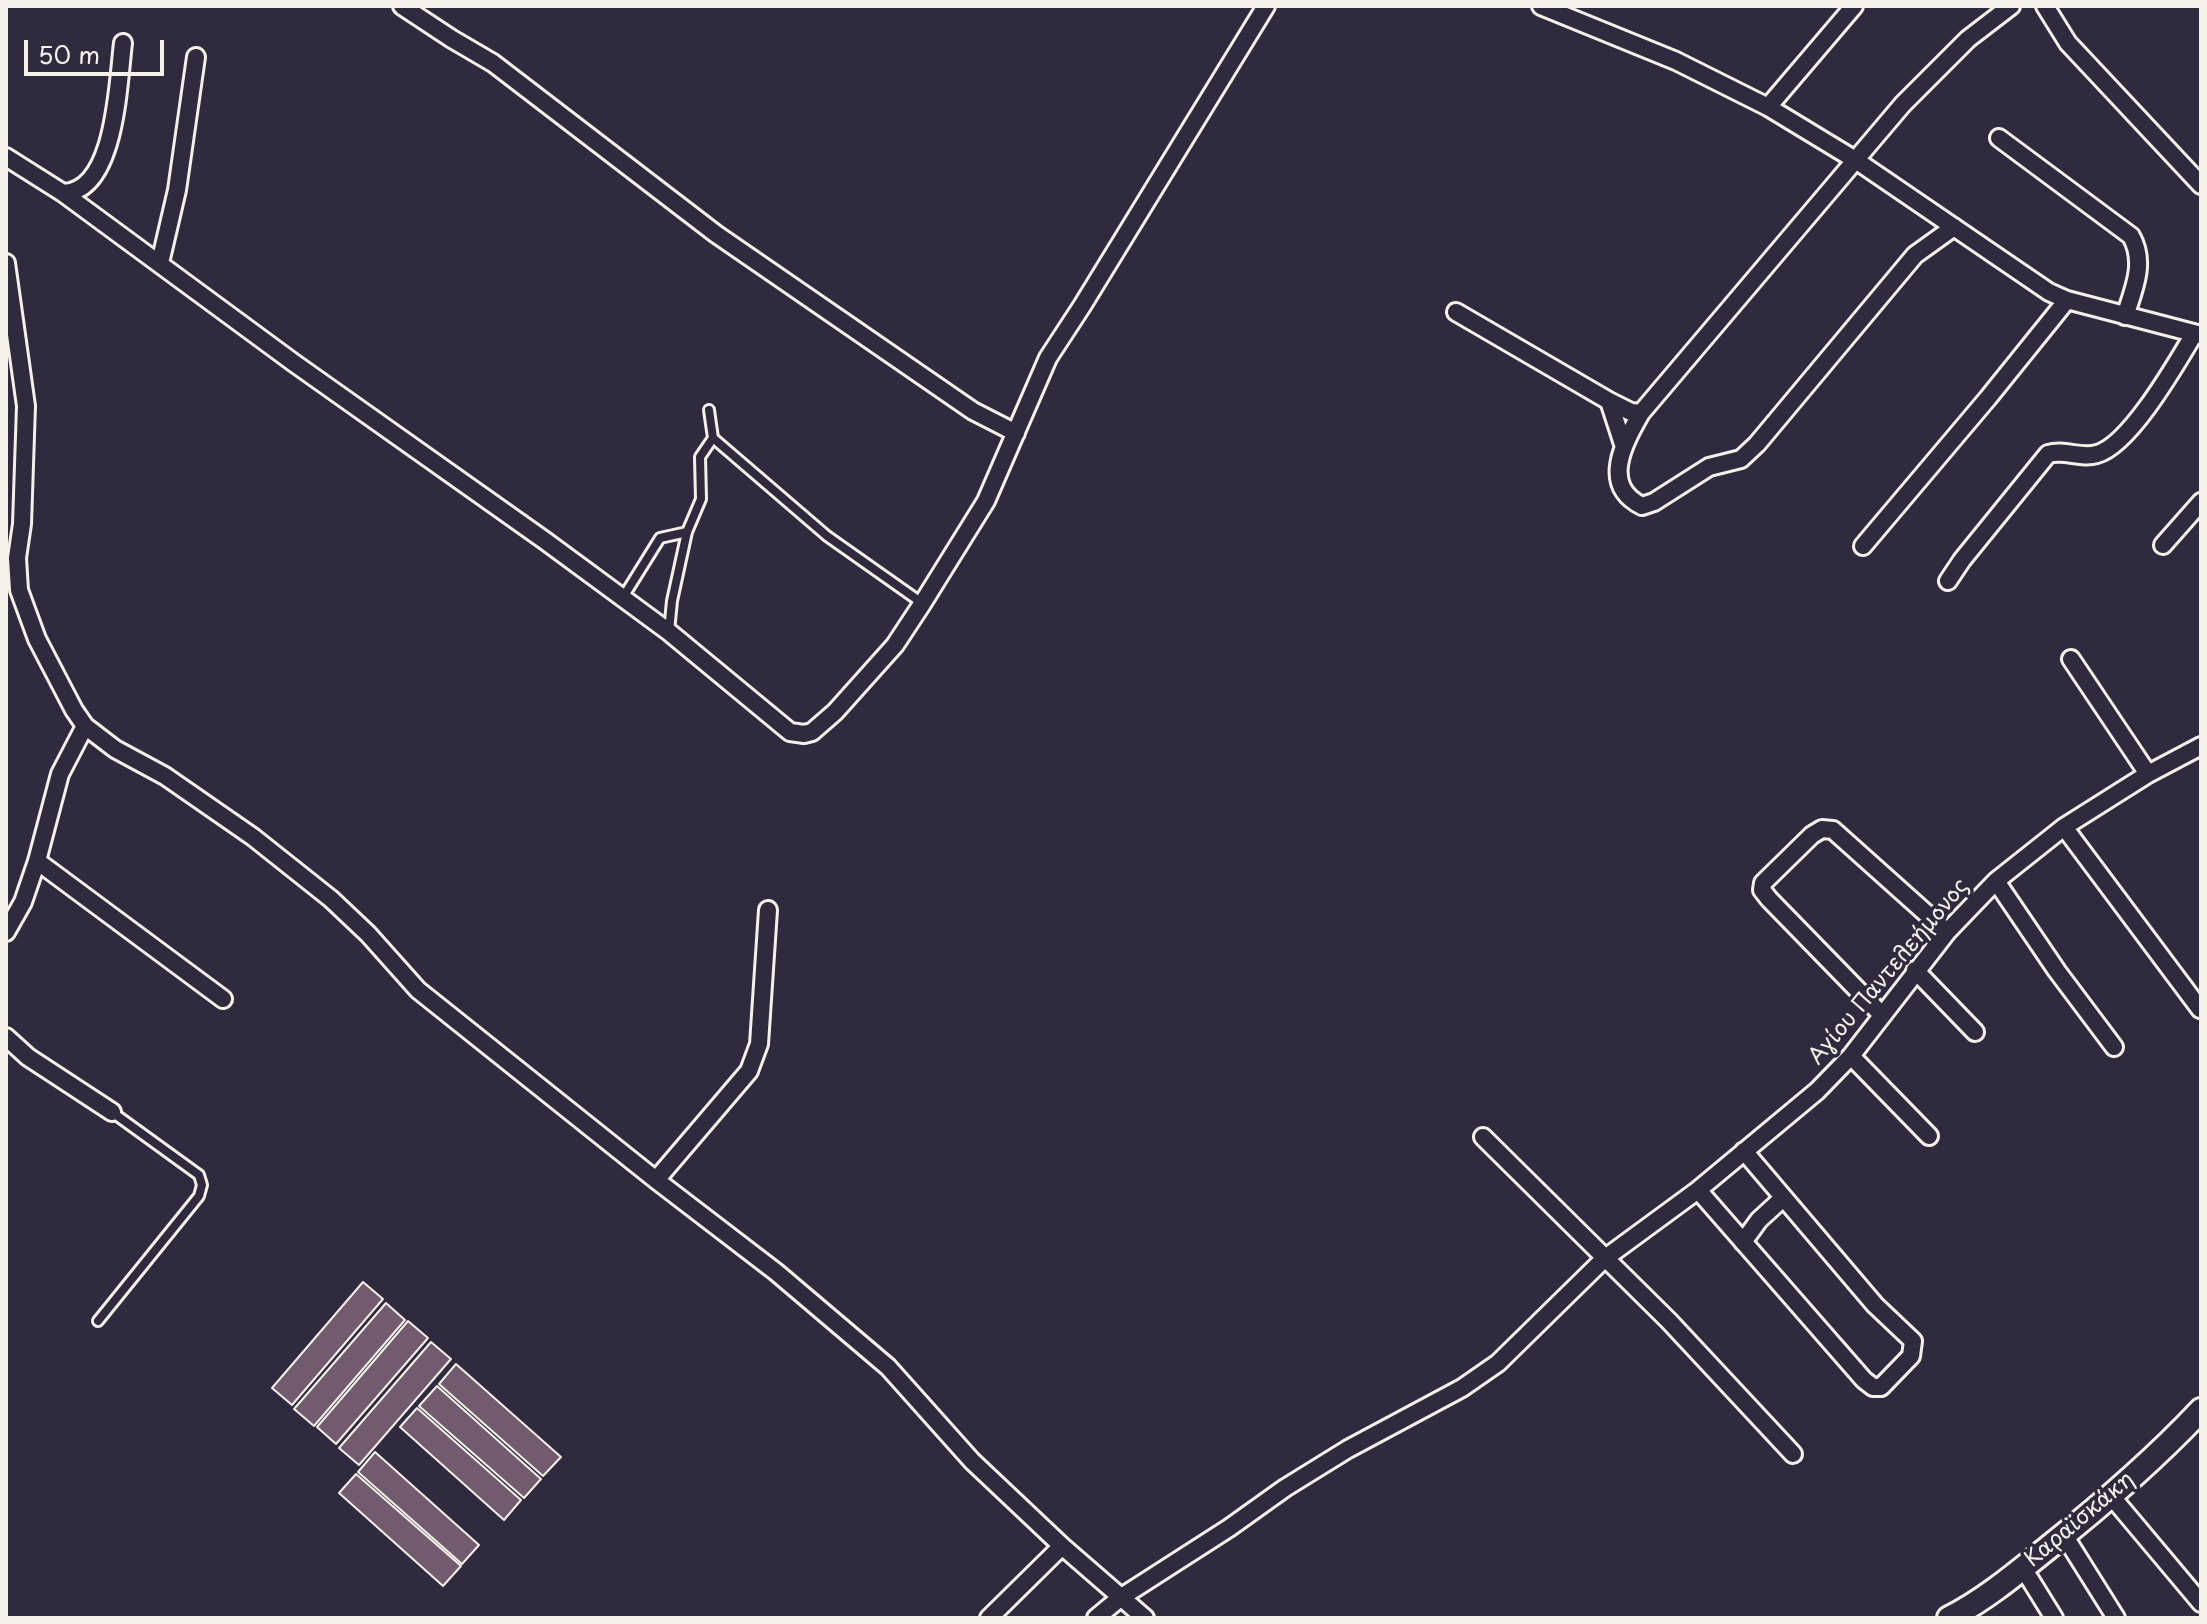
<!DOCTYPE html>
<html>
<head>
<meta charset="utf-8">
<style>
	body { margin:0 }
	#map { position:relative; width:2207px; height:1624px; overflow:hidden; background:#2f2a3d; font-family:"Playpen Sans",sans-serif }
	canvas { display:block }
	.frame { position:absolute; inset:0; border:8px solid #f4f1e8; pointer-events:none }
	.scale { position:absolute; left:24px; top:40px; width:140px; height:36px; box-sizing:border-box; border:4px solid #f4f1e8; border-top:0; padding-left:10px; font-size:24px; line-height:28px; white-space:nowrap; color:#f4f1e8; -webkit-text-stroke:6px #2f2a3d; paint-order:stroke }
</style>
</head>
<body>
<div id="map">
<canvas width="2207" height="1624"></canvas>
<div class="frame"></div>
<div class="scale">50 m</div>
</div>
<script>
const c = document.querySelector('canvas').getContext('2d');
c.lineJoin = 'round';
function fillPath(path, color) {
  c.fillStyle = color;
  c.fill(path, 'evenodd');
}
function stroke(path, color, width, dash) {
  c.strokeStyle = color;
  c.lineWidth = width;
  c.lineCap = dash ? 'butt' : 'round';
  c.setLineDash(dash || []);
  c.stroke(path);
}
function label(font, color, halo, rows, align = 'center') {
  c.font = font + ' "Playpen Sans",sans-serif';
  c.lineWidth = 7;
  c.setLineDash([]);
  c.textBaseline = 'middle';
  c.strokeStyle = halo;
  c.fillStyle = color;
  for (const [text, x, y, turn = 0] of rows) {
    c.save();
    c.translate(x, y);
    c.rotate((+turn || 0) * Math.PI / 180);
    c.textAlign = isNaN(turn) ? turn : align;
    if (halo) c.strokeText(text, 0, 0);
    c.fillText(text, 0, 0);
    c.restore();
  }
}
const building = new Path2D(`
	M 363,1282 L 383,1299 L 292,1405 L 272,1388 Z
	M 386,1303 L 405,1320 L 314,1426 L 294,1409 Z
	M 408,1321 L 428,1338 L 336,1444 L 317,1427 Z
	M 431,1342 L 451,1359 L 359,1465 L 339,1448 Z
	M 456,1364 L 561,1457 L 543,1476 L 439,1384 Z
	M 437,1386 L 541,1479 L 524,1498 L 419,1406 Z
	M 417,1408 L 521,1500 L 504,1520 L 400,1427 Z
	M 375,1452 L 479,1545 L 462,1564 L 358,1472 Z
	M 356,1474 L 461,1566 L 443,1586 L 339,1493 Z`);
fillPath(building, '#725b6f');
stroke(building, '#f4f1e8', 2);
const lane = new Path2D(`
	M 709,410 L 713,438 L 827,536 L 922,603
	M 622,599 L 660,538 L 687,532
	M 669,631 L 672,601 L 687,532 L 701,499 L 700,457 L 713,438
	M 98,1321 L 199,1196 L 202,1185 L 199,1175 L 112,1112`);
const street = new Path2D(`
	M 402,6 L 452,39 L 493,63 L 716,234 L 973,411 L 1016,433
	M 1541,6 L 1676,61 L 1768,107 L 1857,161 L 2049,292 L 2067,300 L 2201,335
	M 2045,6 L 2068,43 L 2201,185
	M 1768,107 L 1854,6
	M 1999,138 L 2131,236 C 2146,262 2134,289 2125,316
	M 6,157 L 63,193 L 294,363 L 544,540 L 669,632 L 790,732 L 804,734 L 812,732 L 835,712 L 895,645 L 922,604 L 986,501 L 1048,358 L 1082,306 L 1266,6
	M 63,193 C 116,192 118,82 123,43
	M 6,263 L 26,406 L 22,524 L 17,558 L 19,590 L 37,639 L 74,710 L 85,726 L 115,749 L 165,776 L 253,837 L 331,899 L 368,934 L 418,990 L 656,1180 L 776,1272 L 888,1367 L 972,1461 L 1062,1546 L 1145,1618
	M 160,263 L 177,190 L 196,57
	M 1456,312 L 1609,401 L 1631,412 L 1641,413 L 1903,104 L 1968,39 L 2011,6
	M 1609,401 L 1623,444
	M 1641,413 C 1624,443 1600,485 1642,506 L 1654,502 L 1709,467 L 1741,459 L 1757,444 L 1915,255 L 1954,227
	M 2163,545 L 2201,502
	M 1863,546 L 1988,398 L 2067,300
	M 1948,581 L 1962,560 L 2048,454 C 2065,449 2081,459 2097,454 C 2130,445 2176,364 2194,334
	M 2071,659 L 2148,774
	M 2064,827 L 2200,1009
	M 37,861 L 223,999
	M 1996,881 L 2057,971 L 2114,1047
	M 6,932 L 23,902 L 37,861 L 60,774 L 85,726
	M 1915,970 L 1975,1032
	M 1882,1015 L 1769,899 L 1762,890 L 1763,883 L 1812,835 L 1822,829 L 1833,830 L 1947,932
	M 6,1037 L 28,1057 L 112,1112
	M 1851,1056 L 1929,1136
	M 1483,1137 L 1669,1321 L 1793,1454
	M 656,1180 L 749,1071 L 759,1044 L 768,910
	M 1698,1190 L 1864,1380 L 1873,1387 L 1881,1387 L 1911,1356 L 1913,1341 L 1875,1305 L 1744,1151
	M 1743,1242 L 1759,1220 L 1783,1198
	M 2112,1497 L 2201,1603
	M 2064,1535 L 2116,1618
	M 2023,1568 L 2054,1618
	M 989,1618 L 1062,1546
	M 1096,1618 L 1120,1598 L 1229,1528 L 1285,1488 L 1348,1449 L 1462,1388 L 1498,1363 L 1604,1259 L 1698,1190 L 1817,1091 L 1851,1056 L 1947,932 L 1996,881 L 2064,827 L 2148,774 L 2201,746`);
const secondary = new Path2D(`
	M 1949,1618 C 1985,1600 2018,1572 2049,1547 C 2103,1504 2154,1460 2201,1410`);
stroke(lane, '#f4f1e8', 14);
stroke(street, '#f4f1e8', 22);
stroke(secondary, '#f4f1e8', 28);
stroke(lane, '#2f2a3d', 8);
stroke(street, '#2f2a3d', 16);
stroke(secondary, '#2f2a3d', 22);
label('22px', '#f4f1e8', '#2f2a3d', [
	["Αγίου Παντελεήμονος",1889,972,-50],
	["Καραϊσκάκη",2080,1520,-40]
]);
</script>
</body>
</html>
